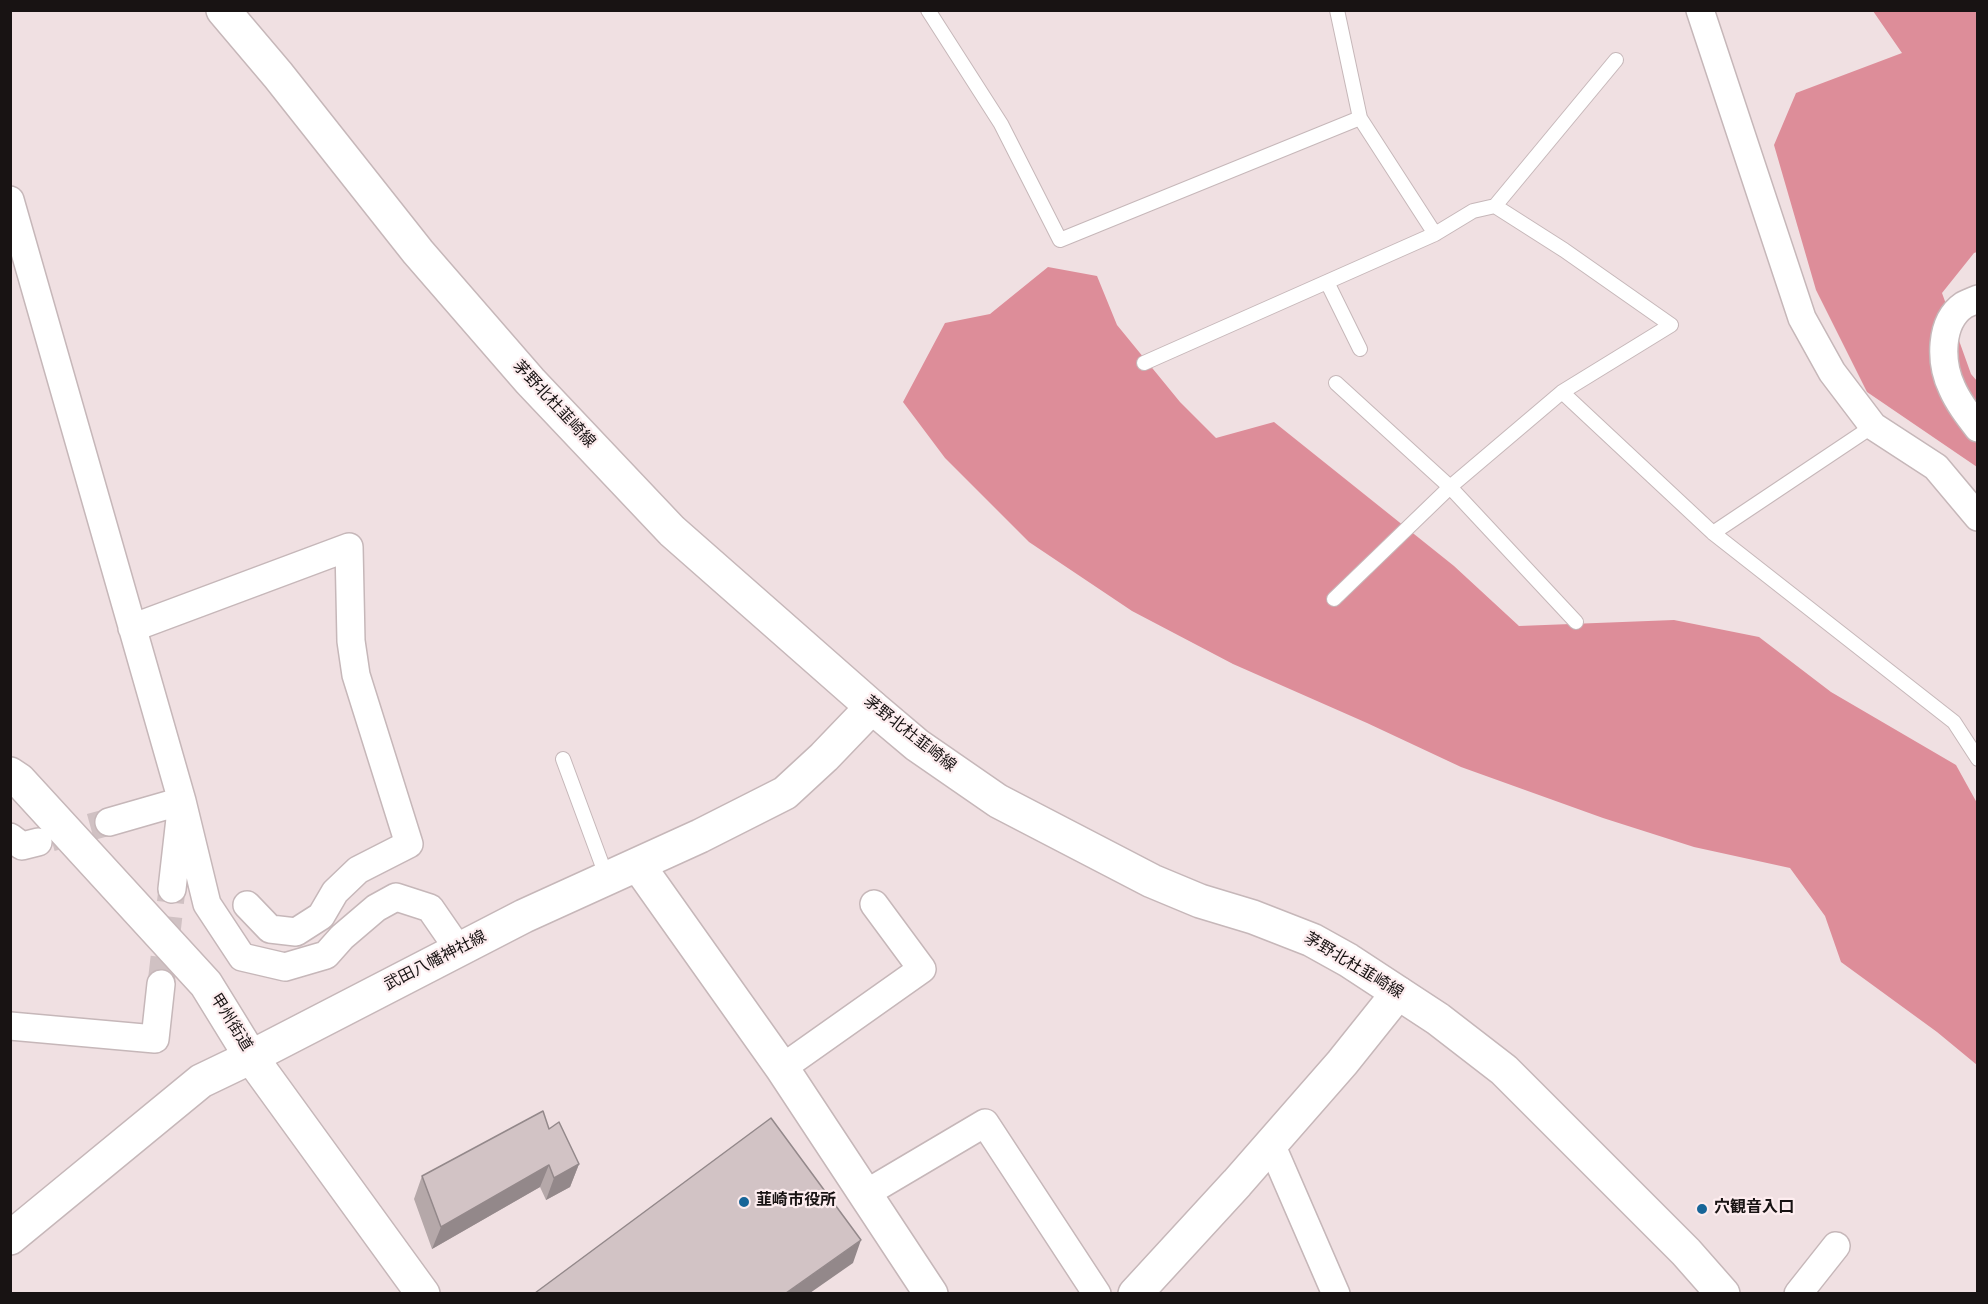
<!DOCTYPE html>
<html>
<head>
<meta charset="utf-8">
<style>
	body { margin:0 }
	#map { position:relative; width:1988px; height:1304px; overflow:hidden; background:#f0e0e2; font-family:Overpass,sans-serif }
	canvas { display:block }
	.frame { position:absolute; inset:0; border:12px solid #181313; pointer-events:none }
</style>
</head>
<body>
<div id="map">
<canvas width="1988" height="1304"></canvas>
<div class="frame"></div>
</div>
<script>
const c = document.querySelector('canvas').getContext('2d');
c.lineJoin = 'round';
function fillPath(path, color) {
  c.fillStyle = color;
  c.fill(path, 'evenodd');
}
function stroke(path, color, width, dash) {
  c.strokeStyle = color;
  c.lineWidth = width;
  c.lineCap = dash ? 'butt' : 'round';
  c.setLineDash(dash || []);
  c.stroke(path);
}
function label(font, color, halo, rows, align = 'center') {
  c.font = font + ' Overpass,"Noto Sans JP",sans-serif';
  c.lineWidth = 4.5;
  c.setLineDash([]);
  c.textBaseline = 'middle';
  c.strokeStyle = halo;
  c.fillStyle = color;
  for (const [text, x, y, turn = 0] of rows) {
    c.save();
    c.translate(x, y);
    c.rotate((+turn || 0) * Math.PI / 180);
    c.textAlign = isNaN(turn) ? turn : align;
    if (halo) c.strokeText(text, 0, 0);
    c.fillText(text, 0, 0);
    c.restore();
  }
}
fillPath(new Path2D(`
	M 1873,11 L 1977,11 L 1977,252 L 1974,253 L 1942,293 L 1971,374 L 1977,381 L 1977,467 L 1867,392 L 1816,290 L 1774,145 L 1796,93 L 1902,53 Z
	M 1048,267 L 1097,276 L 1117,325 L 1180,402 L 1216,438 L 1274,422 L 1454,566 L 1519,626 L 1674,620 L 1759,637 L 1831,692 L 1956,765 L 1977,803 L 1977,1065 L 1937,1032 L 1841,962 L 1825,916 L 1790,868 L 1694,847 L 1603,818 L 1461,767 L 1367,723 L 1233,664 L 1132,611 L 1029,542 L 945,458 L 903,402 L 945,323 L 990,314 Z`), '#dd8d99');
stroke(new Path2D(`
	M 51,838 L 109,822
	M 161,984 L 172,889`), '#d0c1c3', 27, [27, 14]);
const lane = new Path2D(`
	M 928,10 L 1001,124 L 1060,240 L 1360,118 L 1337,10
	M 1360,118 L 1435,234 L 1473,211 L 1495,206 L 1616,60
	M 1327,282 L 1360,349
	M 1144,363 L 1435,234
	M 1336,383 L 1450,487 L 1576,622
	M 1562,392 L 1713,533 L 1954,722 L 1978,759
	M 1713,533 L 1873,426
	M 1334,599 L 1450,487 L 1562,392 L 1671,325 L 1564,250 L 1495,206
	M 563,759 L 607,878`);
const street = new Path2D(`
	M 1700,10 L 1802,318 L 1832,372 L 1873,426 L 1936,467 L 1978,517
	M 10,200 L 182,801 L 207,904 L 242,957 L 285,967 L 326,955 L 342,937 L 376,908 L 396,897 L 430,908 L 459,950
	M 1978,299 C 1973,301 1968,303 1964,305 C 1939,322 1940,363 1952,388 C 1958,402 1968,415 1978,428
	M 132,628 L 349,547 L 351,641 L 356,675 L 409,844 L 358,870 L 335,892 L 321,916 L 296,932 L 270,929 L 247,905
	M 109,822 L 182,801 L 172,889
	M 10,837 L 22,846 L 38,842
	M 10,1026 L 155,1039 L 161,984
	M 782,1068 L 922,969 L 874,904
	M 1271,1144 L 1336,1294
	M 865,1194 L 985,1123 L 1097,1294
	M 1798,1294 L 1836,1246`);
const secondary = new Path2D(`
	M 638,865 L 782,1068 L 931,1294
	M 10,1238 L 201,1081 L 251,1057 L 524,916 L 700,836 L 785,793 L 824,757 L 872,707
	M 1135,1294 L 1237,1183 L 1342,1063 L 1398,993`);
const primary = new Path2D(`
	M 223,10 L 278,75 L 418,252 L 530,381 L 672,531 L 872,707 L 917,745 L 998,801 L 1152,881 L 1200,901 L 1253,917 L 1312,940 L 1348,960 L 1438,1019 L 1504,1070 L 1686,1252 L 1723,1294`);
const highway = new Path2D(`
	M 10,774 L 19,780 L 206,984 L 251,1057 L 423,1294`);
stroke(lane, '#c6b7b9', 16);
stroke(street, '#c6b7b9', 30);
stroke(secondary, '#c6b7b9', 36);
stroke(primary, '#c6b7b9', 36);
stroke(highway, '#c6b7b9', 36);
stroke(lane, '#fff', 14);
stroke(street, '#fff', 27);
stroke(secondary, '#fff', 33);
stroke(primary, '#fff', 33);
stroke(highway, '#fff', 33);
fillPath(new Path2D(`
	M 549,1129 L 579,1164 L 570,1187 L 546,1200 L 540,1187 L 432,1249 L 414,1199 L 422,1176 Z`), '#b5a8a9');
fillPath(new Path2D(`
	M 579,1164 L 570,1187 L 546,1200 L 554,1178 Z
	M 549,1165 L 540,1187 L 432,1249 L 441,1227 Z
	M 861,1240 L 853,1263 L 810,1293 L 786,1293 Z`), '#93888a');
const building = new Path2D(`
	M 543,1111 L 549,1129 L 559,1122 L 579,1164 L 554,1178 L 549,1165 L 441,1227 L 422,1176 Z
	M 771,1118 L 861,1240 L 786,1293 L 535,1293 Z`);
fillPath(building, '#d2c3c5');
stroke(building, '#93888a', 1.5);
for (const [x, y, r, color] of [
	[744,1202,6,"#176598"],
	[1702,1209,6,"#176598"]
]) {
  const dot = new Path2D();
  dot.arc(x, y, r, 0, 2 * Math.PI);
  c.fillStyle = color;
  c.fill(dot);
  stroke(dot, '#fdedef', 2);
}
label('16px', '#181313', '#fdedef', [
	["茅野北杜韮崎線",553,405,47],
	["茅野北杜韮崎線",909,735,38],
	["武田八幡神社線",436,962,-27],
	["茅野北杜韮崎線",1353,967,31],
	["甲州街道",230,1023,58]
]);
label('bold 16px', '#181313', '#fdedef', [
	["韮崎市役所",756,1202],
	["穴観音入口",1714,1209]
], 'left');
</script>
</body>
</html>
